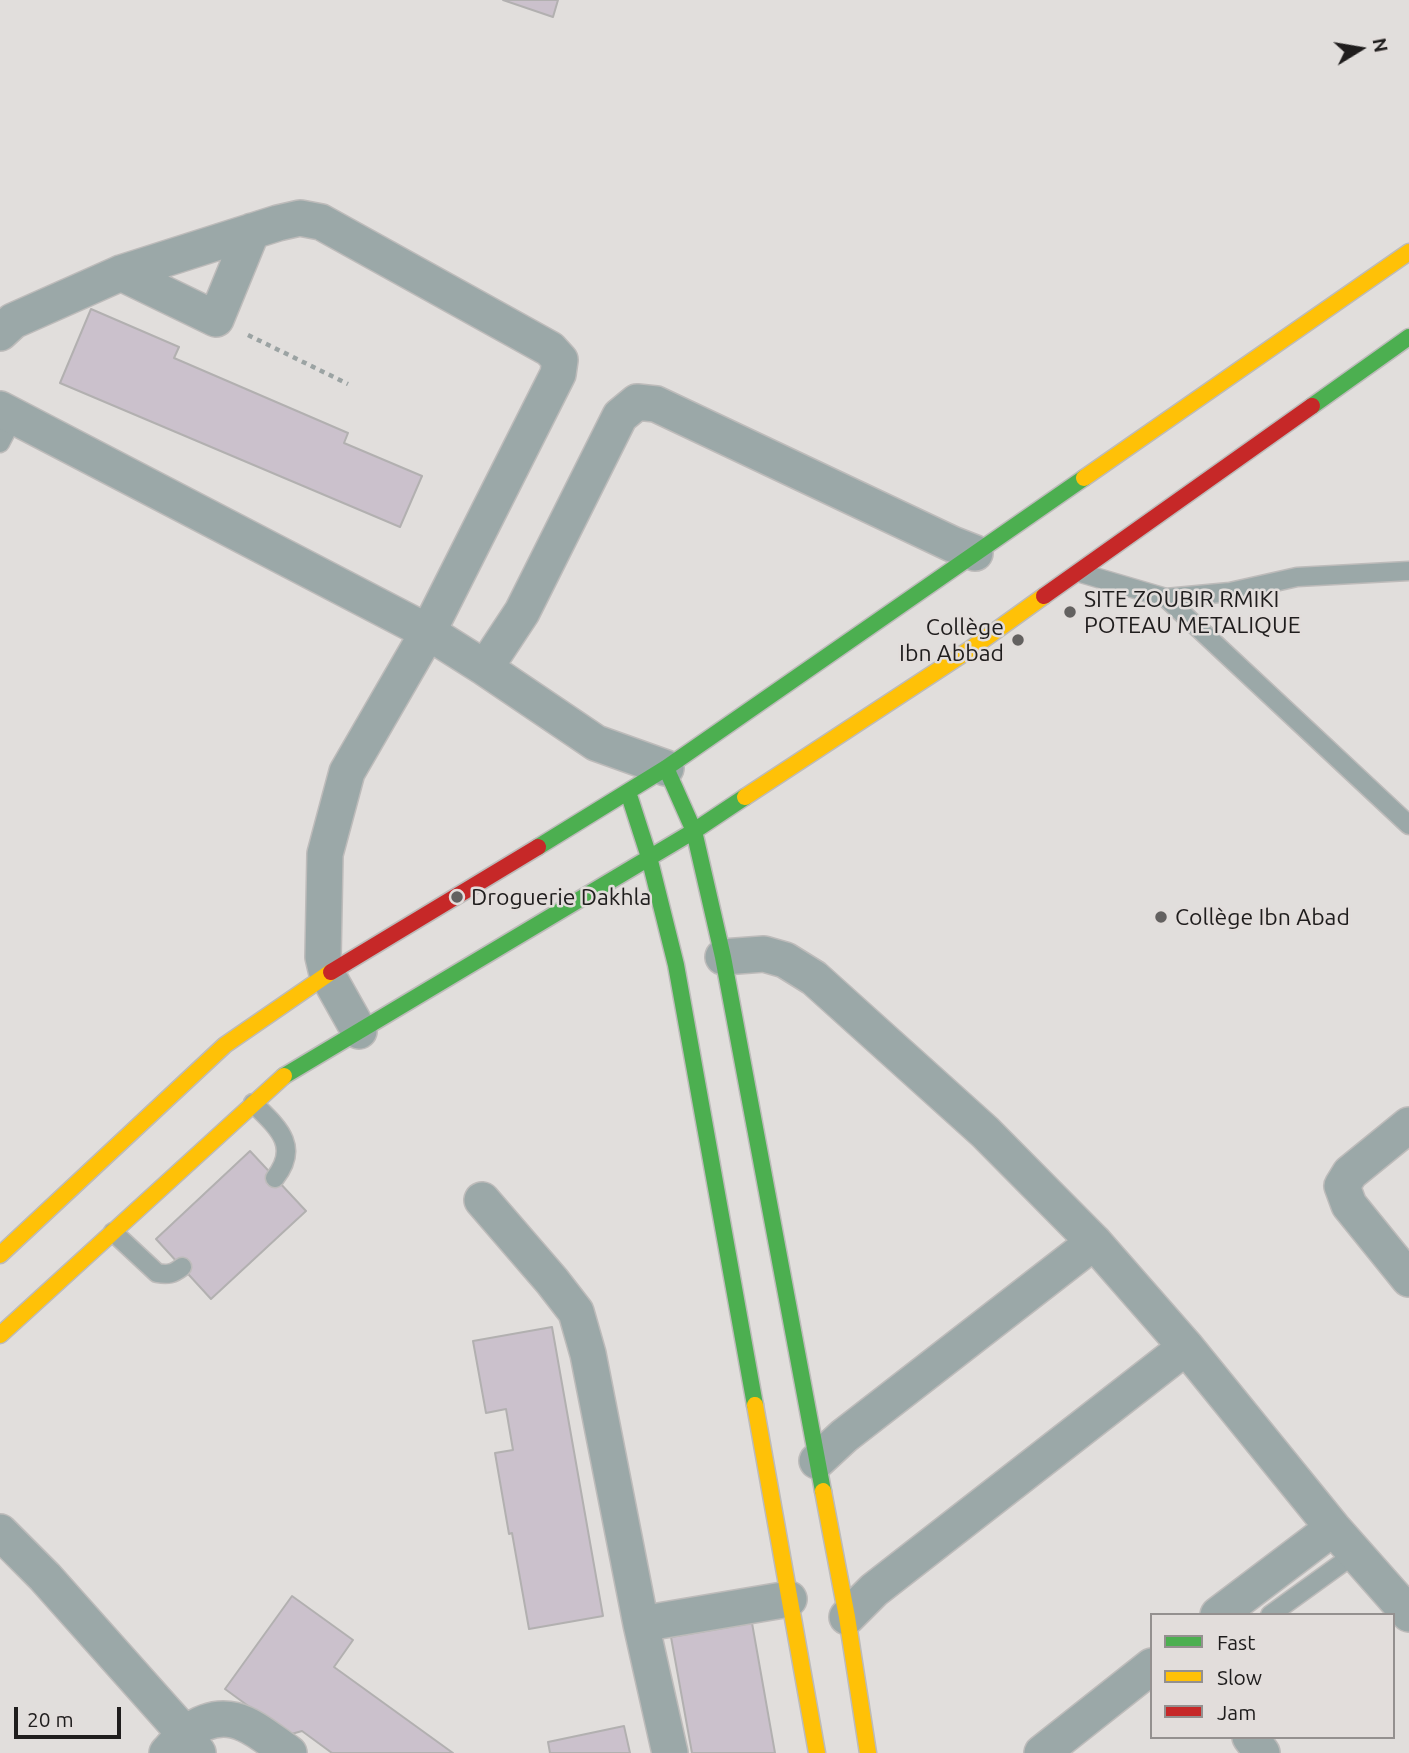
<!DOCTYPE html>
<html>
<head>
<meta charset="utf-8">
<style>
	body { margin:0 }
	#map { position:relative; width:1409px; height:1753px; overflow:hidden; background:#e1dedc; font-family:Ubuntu,sans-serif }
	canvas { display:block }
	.legend { position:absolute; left:1150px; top:1613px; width:245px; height:126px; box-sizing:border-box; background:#e2dddb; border:2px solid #94908f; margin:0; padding:9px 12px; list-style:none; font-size:21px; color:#1f1d1d }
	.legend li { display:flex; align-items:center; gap:14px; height:35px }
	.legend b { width:35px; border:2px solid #94908f }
	.north { position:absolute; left:1325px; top:14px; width:70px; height:70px; -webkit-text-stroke:5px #e2dddb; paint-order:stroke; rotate:79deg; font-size:19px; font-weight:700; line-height:28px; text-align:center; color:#1f1d1d }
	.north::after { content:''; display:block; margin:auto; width:24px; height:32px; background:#1f1d1d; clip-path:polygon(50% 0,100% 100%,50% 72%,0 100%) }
	.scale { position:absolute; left:14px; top:1707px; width:107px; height:32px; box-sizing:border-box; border:4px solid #1f1d1d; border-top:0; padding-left:9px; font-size:21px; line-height:24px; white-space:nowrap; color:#1f1d1d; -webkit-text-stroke:5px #e2dddb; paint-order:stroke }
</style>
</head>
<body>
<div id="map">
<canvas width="1409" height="1753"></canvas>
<ul class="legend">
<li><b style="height:9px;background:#4caf50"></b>Fast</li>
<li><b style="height:9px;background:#ffc107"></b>Slow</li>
<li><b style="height:9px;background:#c62828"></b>Jam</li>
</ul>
<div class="north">N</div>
<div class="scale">20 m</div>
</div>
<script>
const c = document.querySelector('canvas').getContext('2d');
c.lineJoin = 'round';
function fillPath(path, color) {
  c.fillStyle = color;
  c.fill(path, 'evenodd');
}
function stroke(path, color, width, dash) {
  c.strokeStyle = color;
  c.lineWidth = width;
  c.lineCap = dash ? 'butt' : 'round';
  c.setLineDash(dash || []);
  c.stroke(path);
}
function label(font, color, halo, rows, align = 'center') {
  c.font = font + ' Ubuntu,sans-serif';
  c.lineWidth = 5;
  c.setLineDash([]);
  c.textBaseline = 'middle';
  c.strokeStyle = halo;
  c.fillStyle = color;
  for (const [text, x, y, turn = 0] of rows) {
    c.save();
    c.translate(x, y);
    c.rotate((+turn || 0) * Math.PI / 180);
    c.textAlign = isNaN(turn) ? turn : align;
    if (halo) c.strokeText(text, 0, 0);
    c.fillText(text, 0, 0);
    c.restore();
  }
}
const building = new Path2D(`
	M 503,0 L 558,0 L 553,17 Z
	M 91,309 L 179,347 L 174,358 L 348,433 L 344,443 L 422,476 L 400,527 L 60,383 Z
	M 250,1151 L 306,1211 L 211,1299 L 156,1239 Z
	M 552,1327 L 603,1616 L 529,1629 L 512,1533 L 509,1534 L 495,1453 L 513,1450 L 506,1409 L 486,1413 L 473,1341 Z
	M 292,1596 L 353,1640 L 334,1667 L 453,1753 L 332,1753 L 302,1731 L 288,1735 L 225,1689 Z
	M 752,1623 L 775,1753 L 692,1753 L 671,1637 Z
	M 624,1726 L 630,1753 L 550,1753 L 548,1742 Z`);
fillPath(building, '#cbc1cc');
stroke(building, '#b2b0b0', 2);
const lane = new Path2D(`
	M 0,443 L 14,416
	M 1081,573 L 1166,598 L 1230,592 L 1297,577 L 1409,571
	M 1166,598 L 1409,825
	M 253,1103 C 276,1126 301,1145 275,1178
	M 113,1232 L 157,1273 C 168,1275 173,1274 182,1267
	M 1270,1615 L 1356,1553`);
const street = new Path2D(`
	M 121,273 L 216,319 L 252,231
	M 0,333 L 13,321 L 121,273 L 278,223 L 300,218 L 321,222 L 550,349 L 560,360 L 558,374 L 428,632 L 347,772 L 325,854 L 323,957 L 327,974 L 359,1031
	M 0,409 L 428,632 L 485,668 L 596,743 L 666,768
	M 485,668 L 522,612 L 620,416 L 637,402 L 656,404 L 952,544 L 975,553
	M 723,957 L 764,954 L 785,960 L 814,978 L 985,1132 L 1094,1242 L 1186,1347 L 1333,1528 L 1409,1614
	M 1409,1125 L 1350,1173 L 1342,1186 L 1349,1205 L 1409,1279
	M 482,1200 L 552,1281 L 576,1312 L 588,1354 L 641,1624 L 670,1753
	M 817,1461 L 844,1436 L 1094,1242
	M 0,1532 L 45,1577 L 185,1734 L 198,1753
	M 1218,1615 L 1333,1528
	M 847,1617 L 874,1590 L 1186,1347
	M 641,1624 L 789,1599
	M 1250,1737 L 1262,1753
	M 167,1753 C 173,1747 179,1738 186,1733 C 229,1702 253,1728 289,1753
	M 1042,1753 L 1152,1666`);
const fast = new Path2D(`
	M 1312,406 L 1409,337
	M 666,768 L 694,831 L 723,957 L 823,1491
	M 628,792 L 649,857 L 676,965 L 755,1405
	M 538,847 L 666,768 L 1084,478
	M 284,1076 L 694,831 L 745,797`);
const slow = new Path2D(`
	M 1084,478 L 1409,252
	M 745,797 L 969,650 L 1044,596
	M 0,1255 L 225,1045 L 331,972
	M 0,1335 L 284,1076
	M 755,1405 L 817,1753
	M 823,1491 L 847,1617 L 868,1753`);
const jam = new Path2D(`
	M 1044,596 L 1312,406
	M 331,972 L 538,847`);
stroke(lane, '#bdbbba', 21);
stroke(street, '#bdbbba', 38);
stroke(fast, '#bdbbba', 19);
stroke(slow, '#bdbbba', 19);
stroke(jam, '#bdbbba', 19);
stroke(new Path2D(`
	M 248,335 L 348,384`), '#9ba3a3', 4.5, [5, 5]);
stroke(lane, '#9ba8a8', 18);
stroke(street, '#9ba8a8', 35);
stroke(fast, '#4caf50', 16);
stroke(slow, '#ffc107', 16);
stroke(jam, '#c62828', 16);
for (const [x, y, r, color] of [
	[1070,612,7,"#636160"],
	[1018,640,7,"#636160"],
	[457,897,7,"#636160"],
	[1161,917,7,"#636160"]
]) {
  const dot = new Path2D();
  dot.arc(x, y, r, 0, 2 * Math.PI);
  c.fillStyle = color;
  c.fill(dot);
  stroke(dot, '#e2dddb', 2.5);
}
label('23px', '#1f1d1d', '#e2dddb', [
	["SITE ZOUBIR RMIKI",1084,599],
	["POTEAU METALIQUE",1084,625],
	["Collège",1004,627,"right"],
	["Ibn Abbad",1004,653,"right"],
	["Droguerie Dakhla",471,897],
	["Collège Ibn Abad",1175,917]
], 'left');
</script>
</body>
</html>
